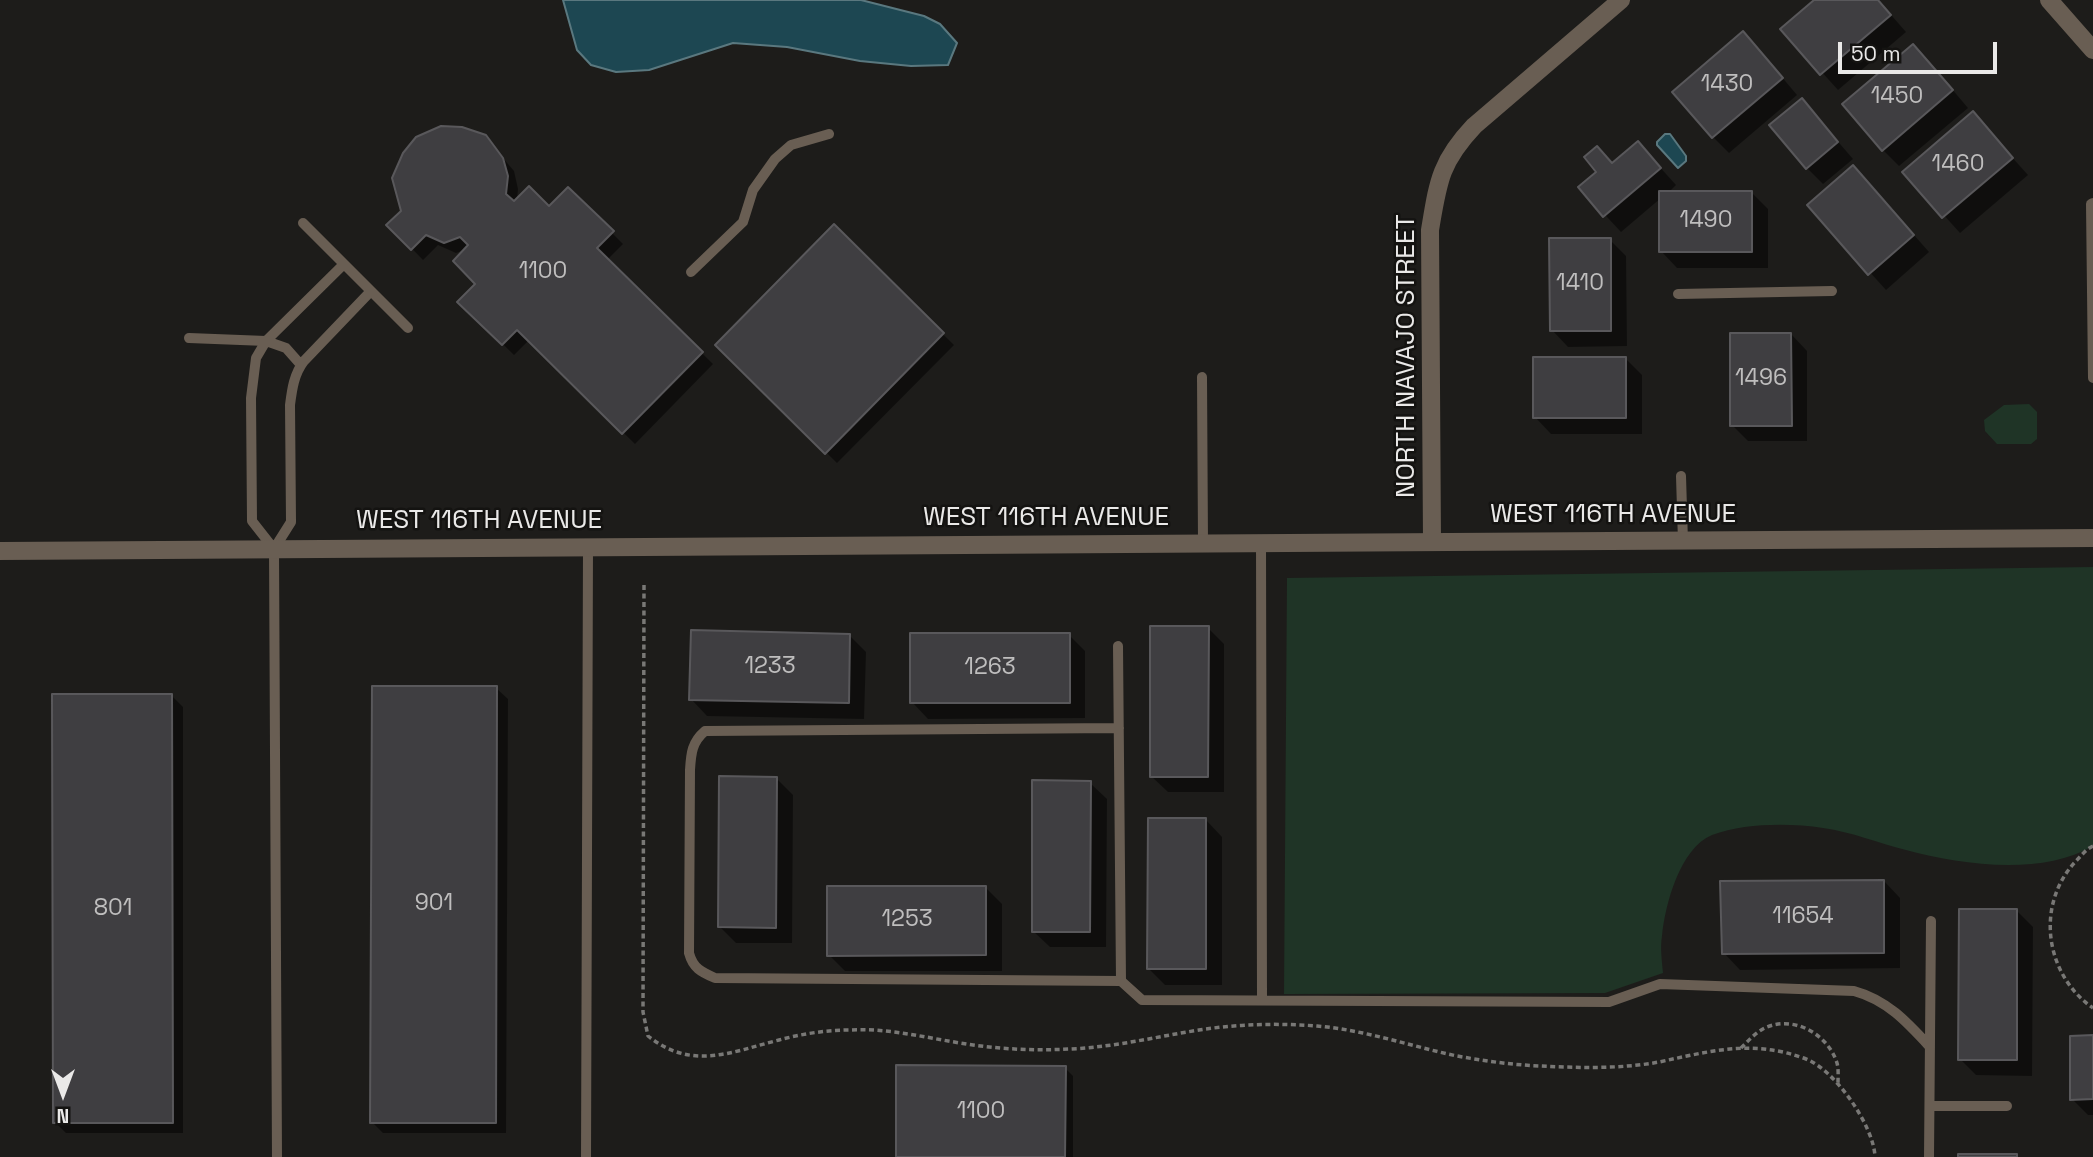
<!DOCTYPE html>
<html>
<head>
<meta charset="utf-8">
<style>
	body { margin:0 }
	#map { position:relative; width:2093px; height:1157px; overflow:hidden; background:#1d1c1a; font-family:"Space Grotesk",sans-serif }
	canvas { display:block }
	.north { position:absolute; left:28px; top:1059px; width:70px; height:70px; -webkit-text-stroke:5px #141311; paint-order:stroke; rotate:180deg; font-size:19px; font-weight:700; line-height:28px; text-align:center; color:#eae9e8 }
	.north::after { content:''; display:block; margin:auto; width:24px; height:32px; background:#eae9e8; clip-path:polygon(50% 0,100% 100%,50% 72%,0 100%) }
	.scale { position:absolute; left:1838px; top:42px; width:159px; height:32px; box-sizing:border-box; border:4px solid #eae9e8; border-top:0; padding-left:9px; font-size:21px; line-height:24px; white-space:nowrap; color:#eae9e8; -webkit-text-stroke:5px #141311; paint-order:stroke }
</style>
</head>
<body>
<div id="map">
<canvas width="2093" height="1157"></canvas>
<div class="north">N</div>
<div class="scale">50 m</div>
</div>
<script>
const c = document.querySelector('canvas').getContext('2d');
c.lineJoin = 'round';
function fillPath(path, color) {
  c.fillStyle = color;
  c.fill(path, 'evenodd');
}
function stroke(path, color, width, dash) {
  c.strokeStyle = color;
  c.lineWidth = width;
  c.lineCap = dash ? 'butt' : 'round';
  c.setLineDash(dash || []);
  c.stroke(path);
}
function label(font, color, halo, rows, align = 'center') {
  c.font = font + ' "Space Grotesk",sans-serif';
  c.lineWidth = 5;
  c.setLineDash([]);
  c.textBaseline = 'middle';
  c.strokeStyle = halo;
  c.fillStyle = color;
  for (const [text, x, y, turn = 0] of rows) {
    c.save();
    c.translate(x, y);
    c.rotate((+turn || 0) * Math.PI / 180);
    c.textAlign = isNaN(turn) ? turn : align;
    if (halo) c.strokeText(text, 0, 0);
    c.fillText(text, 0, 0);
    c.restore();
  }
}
fillPath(new Path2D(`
	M 2029,404 L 2037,412 L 2037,439 L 2031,444 L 1997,444 L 1985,431 L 1984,420 L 2004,405 Z
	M 2093,567 L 2093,846 C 2042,876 1961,865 1906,850 C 1878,843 1852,832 1823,828 C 1789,823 1745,823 1712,835 C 1680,848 1665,905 1662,936 C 1660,948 1662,961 1663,973 L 1605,993 L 1284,994 L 1287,578 Z`), '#1f3426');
const water = new Path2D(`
	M 563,0 L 861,0 L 924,16 L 940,24 L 957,43 L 948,65 L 911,66 L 860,61 L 787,47 L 733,43 L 649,70 L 616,72 L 591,65 L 577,50 Z
	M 1665,134 L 1670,134 L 1686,156 L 1686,161 L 1678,168 L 1657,145 L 1657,142 Z`);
fillPath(water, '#1d4752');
stroke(water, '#5a787f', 2);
fillPath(new Path2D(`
	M 1817,0 L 1878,0 L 1906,32 L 1838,90 L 1783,29 Z
	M 1759,50 L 1797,95 L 1729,153 L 1713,137 Z
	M 1929,62 L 1968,108 L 1899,166 L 1883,150 Z
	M 1802,100 L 1853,159 L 1823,184 L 1807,168 Z
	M 1973,114 L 2028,175 L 1960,233 L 1905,172 Z
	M 485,137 L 514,171 L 518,189 L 517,200 L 549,208 L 568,189 L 623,244 L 607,260 L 713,364 L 635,444 L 529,340 L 514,355 L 460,302 L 478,284 L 467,249 L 456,253 L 438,245 L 423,260 L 389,225 Z
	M 1638,143 L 1676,185 L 1668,193 L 1752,193 L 1768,209 L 1768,268 L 1677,268 L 1661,251 L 1661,198 L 1621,232 L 1580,188 L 1599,172 L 1597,148 L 1613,164 Z
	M 1869,184 L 1929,252 L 1886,290 L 1809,205 Z
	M 834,227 L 954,345 L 837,463 L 717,345 Z
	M 1610,240 L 1626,256 L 1627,346 L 1568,347 L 1552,330 Z
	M 1791,334 L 1807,351 L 1807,441 L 1748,441 L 1732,425 Z
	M 1626,359 L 1642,375 L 1642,434 L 1551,434 L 1535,417 Z
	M 1208,628 L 1224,644 L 1224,792 L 1168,792 L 1151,776 Z
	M 849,635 L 866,652 L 864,719 L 707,716 L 691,699 Z
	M 1069,635 L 1085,651 L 1085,718 L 928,719 L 912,702 Z
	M 496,688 L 508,699 L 506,1133 L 383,1133 L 372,1122 Z
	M 172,696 L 183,707 L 183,1133 L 66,1133 L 55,1122 Z
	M 776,778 L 793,795 L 792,943 L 736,943 L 719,926 Z
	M 1090,783 L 1107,799 L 1106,947 L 1050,947 L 1033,931 Z
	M 1206,820 L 1222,837 L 1222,985 L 1165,985 L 1149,969 Z
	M 1884,881 L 1900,898 L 1900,968 L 1740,970 L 1724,953 Z
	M 985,887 L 1002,904 L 1002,971 L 845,971 L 829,955 Z
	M 2017,911 L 2033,927 L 2032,1076 L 1976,1075 L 1960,1059 Z
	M 2093,1037 L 2093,1115 L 2088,1115 L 2072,1099 Z
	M 1065,1068 L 1073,1076 L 1073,1157 L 897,1157 Z`), '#0007');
const building = new Path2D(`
	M 1814,0 L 1878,0 L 1891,15 L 1820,75 L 1780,29 Z
	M 1743,31 L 1783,78 L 1712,138 L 1672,92 Z
	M 1913,44 L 1953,90 L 1882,151 L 1842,104 Z
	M 1802,98 L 1838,142 L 1806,169 L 1769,125 Z
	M 1973,111 L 2013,158 L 1942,218 L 1902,172 Z
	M 441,126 L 462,127 L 486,135 L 503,158 L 508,176 L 506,194 L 514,201 L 529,186 L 549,206 L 568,187 L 614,231 L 597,248 L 703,352 L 622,434 L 517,330 L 502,345 L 457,302 L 475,284 L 453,261 L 468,245 L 460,237 L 444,243 L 426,235 L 411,250 L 386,225 L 401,211 L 392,178 L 403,153 L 416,137 Z
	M 1638,141 L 1661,168 L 1603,217 L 1578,187 L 1596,172 L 1584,157 L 1597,146 L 1612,163 Z
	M 1853,165 L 1914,235 L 1868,275 L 1807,205 Z
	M 1659,191 L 1752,191 L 1752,252 L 1659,252 Z
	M 834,224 L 944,333 L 825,454 L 715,345 Z
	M 1549,238 L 1611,238 L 1611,331 L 1550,331 Z
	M 1730,333 L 1791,333 L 1792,426 L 1730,426 Z
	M 1533,357 L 1626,357 L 1626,418 L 1533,418 Z
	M 1150,626 L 1209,626 L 1208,777 L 1150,777 Z
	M 691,630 L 850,634 L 849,703 L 689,700 Z
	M 910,633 L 1070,633 L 1070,703 L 910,703 Z
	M 372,686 L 497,686 L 496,1123 L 370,1123 Z
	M 52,694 L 172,694 L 173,1123 L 53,1123 Z
	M 719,776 L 777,777 L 776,928 L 718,927 Z
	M 1032,780 L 1091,781 L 1090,932 L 1032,932 Z
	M 1148,818 L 1206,818 L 1206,969 L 1147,969 Z
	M 1884,880 L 1884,953 L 1722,954 L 1720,881 Z
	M 827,886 L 986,886 L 986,955 L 827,956 Z
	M 1959,909 L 2017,909 L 2017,1060 L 1958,1060 Z
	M 2093,1035 L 2093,1099 L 2070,1100 L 2070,1036 Z
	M 896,1065 L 1066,1066 L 1065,1157 L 896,1157 Z
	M 1958,1154 L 2017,1154 L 2017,1157 L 1958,1157 Z`);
fillPath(building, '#3f3e41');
stroke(building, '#59585b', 2);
stroke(new Path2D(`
	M 644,585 L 643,1012 L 648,1036 C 692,1071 731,1052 779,1040 C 801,1034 826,1030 850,1030 C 887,1028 923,1037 960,1043 C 996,1049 1033,1051 1070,1049 C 1115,1047 1155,1037 1199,1030 C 1238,1024 1278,1023 1317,1026 C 1365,1030 1410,1046 1457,1056 C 1485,1061 1513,1065 1541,1066 C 1579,1068 1621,1069 1659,1062 C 1711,1051 1753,1039 1806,1059 C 1835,1070 1874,1126 1875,1157
	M 2093,846 C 2086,849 2082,855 2077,860 C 2035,903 2044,974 2093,1008
	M 1741,1048 C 1749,1040 1757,1031 1767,1027 C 1795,1016 1826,1034 1836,1060 C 1839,1067 1838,1076 1838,1083`), '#797876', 3.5, [5, 3.5]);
stroke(new Path2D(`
	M 2093,203 L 2091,204 L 2093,378
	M 303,223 L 408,328
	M 691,272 L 743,222 L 753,190 L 775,159 L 791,145 L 829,134
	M 1678,294 L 1832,291
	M 189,338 L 266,341 L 286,348 L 301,365
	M 1202,377 L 1203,543
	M 1681,476 L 1683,542
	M 1261,543 L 1262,1000
	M 274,549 L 252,521 L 251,398 L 256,358 L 266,341 L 344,264
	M 1118,646 L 1121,981 L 1142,1000 L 1609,1002 L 1660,984 L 1854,991 C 1887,1000 1907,1022 1930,1047
	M 1119,728 L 705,731 C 692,742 691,753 690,770 L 689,953 C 693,968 701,972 715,978 L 1121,981
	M 1930,1106 L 2007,1106
	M 277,1157 L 274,549 L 291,522 L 290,405 C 292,389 294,374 304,361 L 371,291
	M 586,1157 L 588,547
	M 1929,1157 L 1931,921`), '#695e53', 10);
stroke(new Path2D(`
	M 2049,0 L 2093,50
	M 1432,541 L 1430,230 C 1438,182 1440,162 1474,126 L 1621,0
	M 0,551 L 2093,538`), '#695e53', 18);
label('23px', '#bfbebe', null, [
	["1430",1727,85],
	["1450",1897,97],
	["1460",1958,165],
	["1490",1706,221],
	["1100",543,272],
	["1410",1580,284],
	["1496",1761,379],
	["1233",770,667],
	["1263",990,668],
	["901",434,904],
	["801",113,909],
	["11654",1803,917],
	["1253",907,920],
	["1100",981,1112]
]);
label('26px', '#eae9e8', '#141311', [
	["NORTH NAVAJO STREET",1407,356,-90],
	["WEST 116TH AVENUE",1613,515],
	["WEST 116TH AVENUE",1046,518],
	["WEST 116TH AVENUE",479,521]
]);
</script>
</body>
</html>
